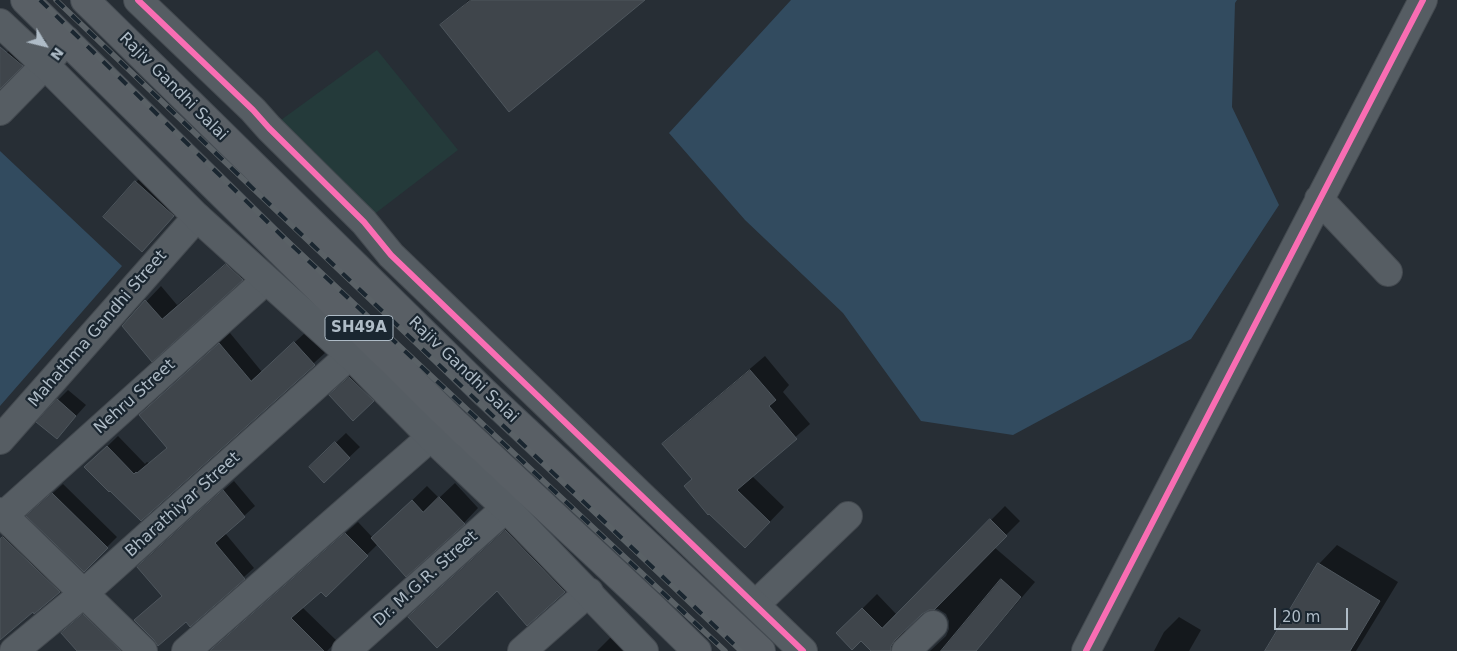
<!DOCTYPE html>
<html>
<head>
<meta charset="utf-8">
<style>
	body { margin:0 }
	#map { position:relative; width:1457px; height:651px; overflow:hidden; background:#272e35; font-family:"DejaVu Sans",sans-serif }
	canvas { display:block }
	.north { position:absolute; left:20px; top:20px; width:50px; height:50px; -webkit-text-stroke:4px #1a2630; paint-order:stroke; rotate:126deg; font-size:14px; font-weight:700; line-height:20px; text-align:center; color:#afbcc7 }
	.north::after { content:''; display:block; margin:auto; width:18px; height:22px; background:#afbcc7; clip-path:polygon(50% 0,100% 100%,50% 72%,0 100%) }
	.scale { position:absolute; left:1274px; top:608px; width:74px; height:22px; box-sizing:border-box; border:2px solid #afbcc7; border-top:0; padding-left:6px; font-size:15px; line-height:18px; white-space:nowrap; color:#afbcc7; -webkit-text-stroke:4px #1a2630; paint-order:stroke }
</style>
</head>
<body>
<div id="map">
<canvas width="1457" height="651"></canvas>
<div class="north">N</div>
<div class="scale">20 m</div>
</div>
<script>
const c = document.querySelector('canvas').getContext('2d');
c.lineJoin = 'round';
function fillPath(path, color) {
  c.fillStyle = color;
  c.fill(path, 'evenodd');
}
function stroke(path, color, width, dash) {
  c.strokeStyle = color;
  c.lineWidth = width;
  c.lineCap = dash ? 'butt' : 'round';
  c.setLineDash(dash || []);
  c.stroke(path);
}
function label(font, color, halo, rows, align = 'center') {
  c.font = font + ' "DejaVu Sans",sans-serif';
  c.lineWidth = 4.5;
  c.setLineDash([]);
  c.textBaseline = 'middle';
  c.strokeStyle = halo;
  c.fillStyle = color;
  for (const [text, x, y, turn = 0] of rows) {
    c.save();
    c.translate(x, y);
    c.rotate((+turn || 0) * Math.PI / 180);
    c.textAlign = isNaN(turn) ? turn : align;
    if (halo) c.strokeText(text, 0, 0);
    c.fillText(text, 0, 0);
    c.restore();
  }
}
fillPath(new Path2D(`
	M 377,50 L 458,150 L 364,222 L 270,128 Z`), '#243a3a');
fillPath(new Path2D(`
	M 791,0 L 1237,0 L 1235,3 L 1232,107 L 1279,205 L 1191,339 L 1013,435 L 921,421 L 843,313 L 745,220 L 669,133 Z
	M 0,151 L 122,266 L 0,406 Z`), '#324b5f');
fillPath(new Path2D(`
	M 469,0 L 643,0 L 442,26 Z
	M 17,42 L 32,55 L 0,87 L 0,60 Z
	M 146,172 L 183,205 L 152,240 L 136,182 Z
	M 242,250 L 257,264 L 152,360 L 123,326 L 161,286 L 177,305 Z
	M 306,332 L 325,353 L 141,519 L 86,467 L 118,436 L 145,464 L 147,462 L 149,463 L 168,447 L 152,404 L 230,333 L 262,372 Z
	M 765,356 L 789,385 L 783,392 L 810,424 L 752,476 L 784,507 L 759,533 L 693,478 L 664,444 L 678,430 Z
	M 360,367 L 383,390 L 373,400 L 341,384 Z
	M 68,390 L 86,405 L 57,437 L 58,400 Z
	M 346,433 L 360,447 L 324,481 L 321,457 Z
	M 234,481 L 255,506 L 225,533 L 254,568 L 190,625 L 163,595 L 148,557 Z
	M 455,483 L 478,508 L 464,523 L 378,544 L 326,595 L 321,590 L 302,607 L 337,641 L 327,651 L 211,651 L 358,522 L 373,538 L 427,486 L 439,498 Z
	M 63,484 L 117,537 L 84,570 L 38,506 Z
	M 1005,506 L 1020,521 L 994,547 L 1035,582 L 976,651 L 930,651 L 946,636 L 949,629 L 949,621 L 946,614 L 938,609 L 929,609 L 921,613 L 908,625 L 905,631 L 905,637 L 891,651 L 873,651 L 861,639 L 838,633 L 877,594 L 897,615 Z
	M 518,518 L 577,579 L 564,591 L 527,624 L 497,589 L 409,617 Z
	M 16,525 L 72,579 L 60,592 L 34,612 L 33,610 L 0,638 L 0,539 Z
	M 1337,545 L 1398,582 L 1356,651 L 1266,651 L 1319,564 Z
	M 94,605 L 141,651 L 78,651 L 63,633 Z
	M 1179,617 L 1201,630 L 1189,651 L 1154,651 L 1164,632 Z
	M 623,625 L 647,651 L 597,651 Z`), '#0007');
const building = new Path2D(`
	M 471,0 L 645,0 L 509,112 L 440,25 Z
	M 0,47 L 23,66 L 0,89 Z
	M 135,181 L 174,216 L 142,252 L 103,217 Z
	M 226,264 L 243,280 L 152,362 L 122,326 L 145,300 L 162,319 Z
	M 294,342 L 315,365 L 141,521 L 110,491 L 109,492 L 84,467 L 107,446 L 134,474 L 136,472 L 137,473 L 167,448 L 139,415 L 219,343 L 251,381 Z
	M 750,370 L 776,400 L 769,406 L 797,439 L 737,490 L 770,522 L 745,548 L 709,514 L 708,515 L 684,486 L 692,479 L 662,444 Z
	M 349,377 L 374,401 L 353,421 L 329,395 Z
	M 57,399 L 76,416 L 57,439 L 36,422 Z
	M 335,442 L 350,458 L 324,483 L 309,467 Z
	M 223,490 L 245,517 L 215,543 L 245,579 L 190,627 L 186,622 L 158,646 L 154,640 L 134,620 L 162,596 L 137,567 Z
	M 52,493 L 108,548 L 84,572 L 26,516 Z
	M 439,497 L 465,524 L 406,577 L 371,538 L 412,500 L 423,512 Z
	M 990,519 L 1007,536 L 934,610 L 929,610 L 922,614 L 895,640 L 891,646 L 891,651 L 871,651 L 861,641 L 852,650 L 836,633 L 862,608 L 882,628 Z
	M 505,530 L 565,592 L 527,626 L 497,591 L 437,648 L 408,617 Z
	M 345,533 L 368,556 L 326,597 L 321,592 L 291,618 L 324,651 L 210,651 Z
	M 3,537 L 60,592 L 34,614 L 33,612 L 0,640 L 0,539 Z
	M 1318,563 L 1380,601 L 1350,651 L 1265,651 Z
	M 1001,579 L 1021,597 L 976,651 L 941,651 Z
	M 83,614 L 121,651 L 77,651 L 61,633 Z`);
fillPath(building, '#3f454b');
stroke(building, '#4e565d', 1);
const minor = new Path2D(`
	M 0,111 L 45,65 L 66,40
	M 1319,199 L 1388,272
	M 0,440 L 197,217
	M 0,512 L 143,651
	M 4,515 L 266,280
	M 756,604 L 848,516
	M 14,651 L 83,594 L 350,355
	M 186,651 L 431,437 L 447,421
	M 346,651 L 506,508
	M 522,651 L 589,592
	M 906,651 L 933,625
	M 1086,651 L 1423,0`);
const tertiary = new Path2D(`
	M 138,0 L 253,110 L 269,128 L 364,222 L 391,255 L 803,651
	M 0,23 L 45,65 L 197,217 L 350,355 L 431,437 L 506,508 L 644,651`);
const primary = new Path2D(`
	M 25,0 L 454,422 L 655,610 L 697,651
	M 85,0 L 483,391 L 761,651`);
stroke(minor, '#444a50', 30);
stroke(tertiary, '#444a50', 30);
stroke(primary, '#444b52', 30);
stroke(minor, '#565d63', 28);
stroke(tertiary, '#565d63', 28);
stroke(primary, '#595f65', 28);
const rail = new Path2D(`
	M 40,0 L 283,237 L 725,651
	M 56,0 L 224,161 L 741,651`);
stroke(rail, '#5a6166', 5.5);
stroke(rail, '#1a2630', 4, [11]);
stroke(new Path2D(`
	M 138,0 L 253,110 L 269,128 L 364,222 L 391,255 L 803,651
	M 1086,651 L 1423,0`), '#f96db3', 6);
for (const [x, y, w] of [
	[359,328,68]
]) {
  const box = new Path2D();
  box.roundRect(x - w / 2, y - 12.5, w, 25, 4);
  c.fillStyle = '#1a2630';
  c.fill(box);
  stroke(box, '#afbcc7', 1);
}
label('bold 15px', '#afbcc7', null, [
	["SH49A",359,328]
]);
label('16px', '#afbcc7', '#1a2630', [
	["Rajiv Gandhi Salai",173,87,45],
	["Mahathma Gandhi Street",98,329,-49],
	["Rajiv Gandhi Salai",463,370,44],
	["Nehru Street",135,397,-42],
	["Bharathiyar Street",183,505,-42],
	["Dr. M.G.R. Street",426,579,-42]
]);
</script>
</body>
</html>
